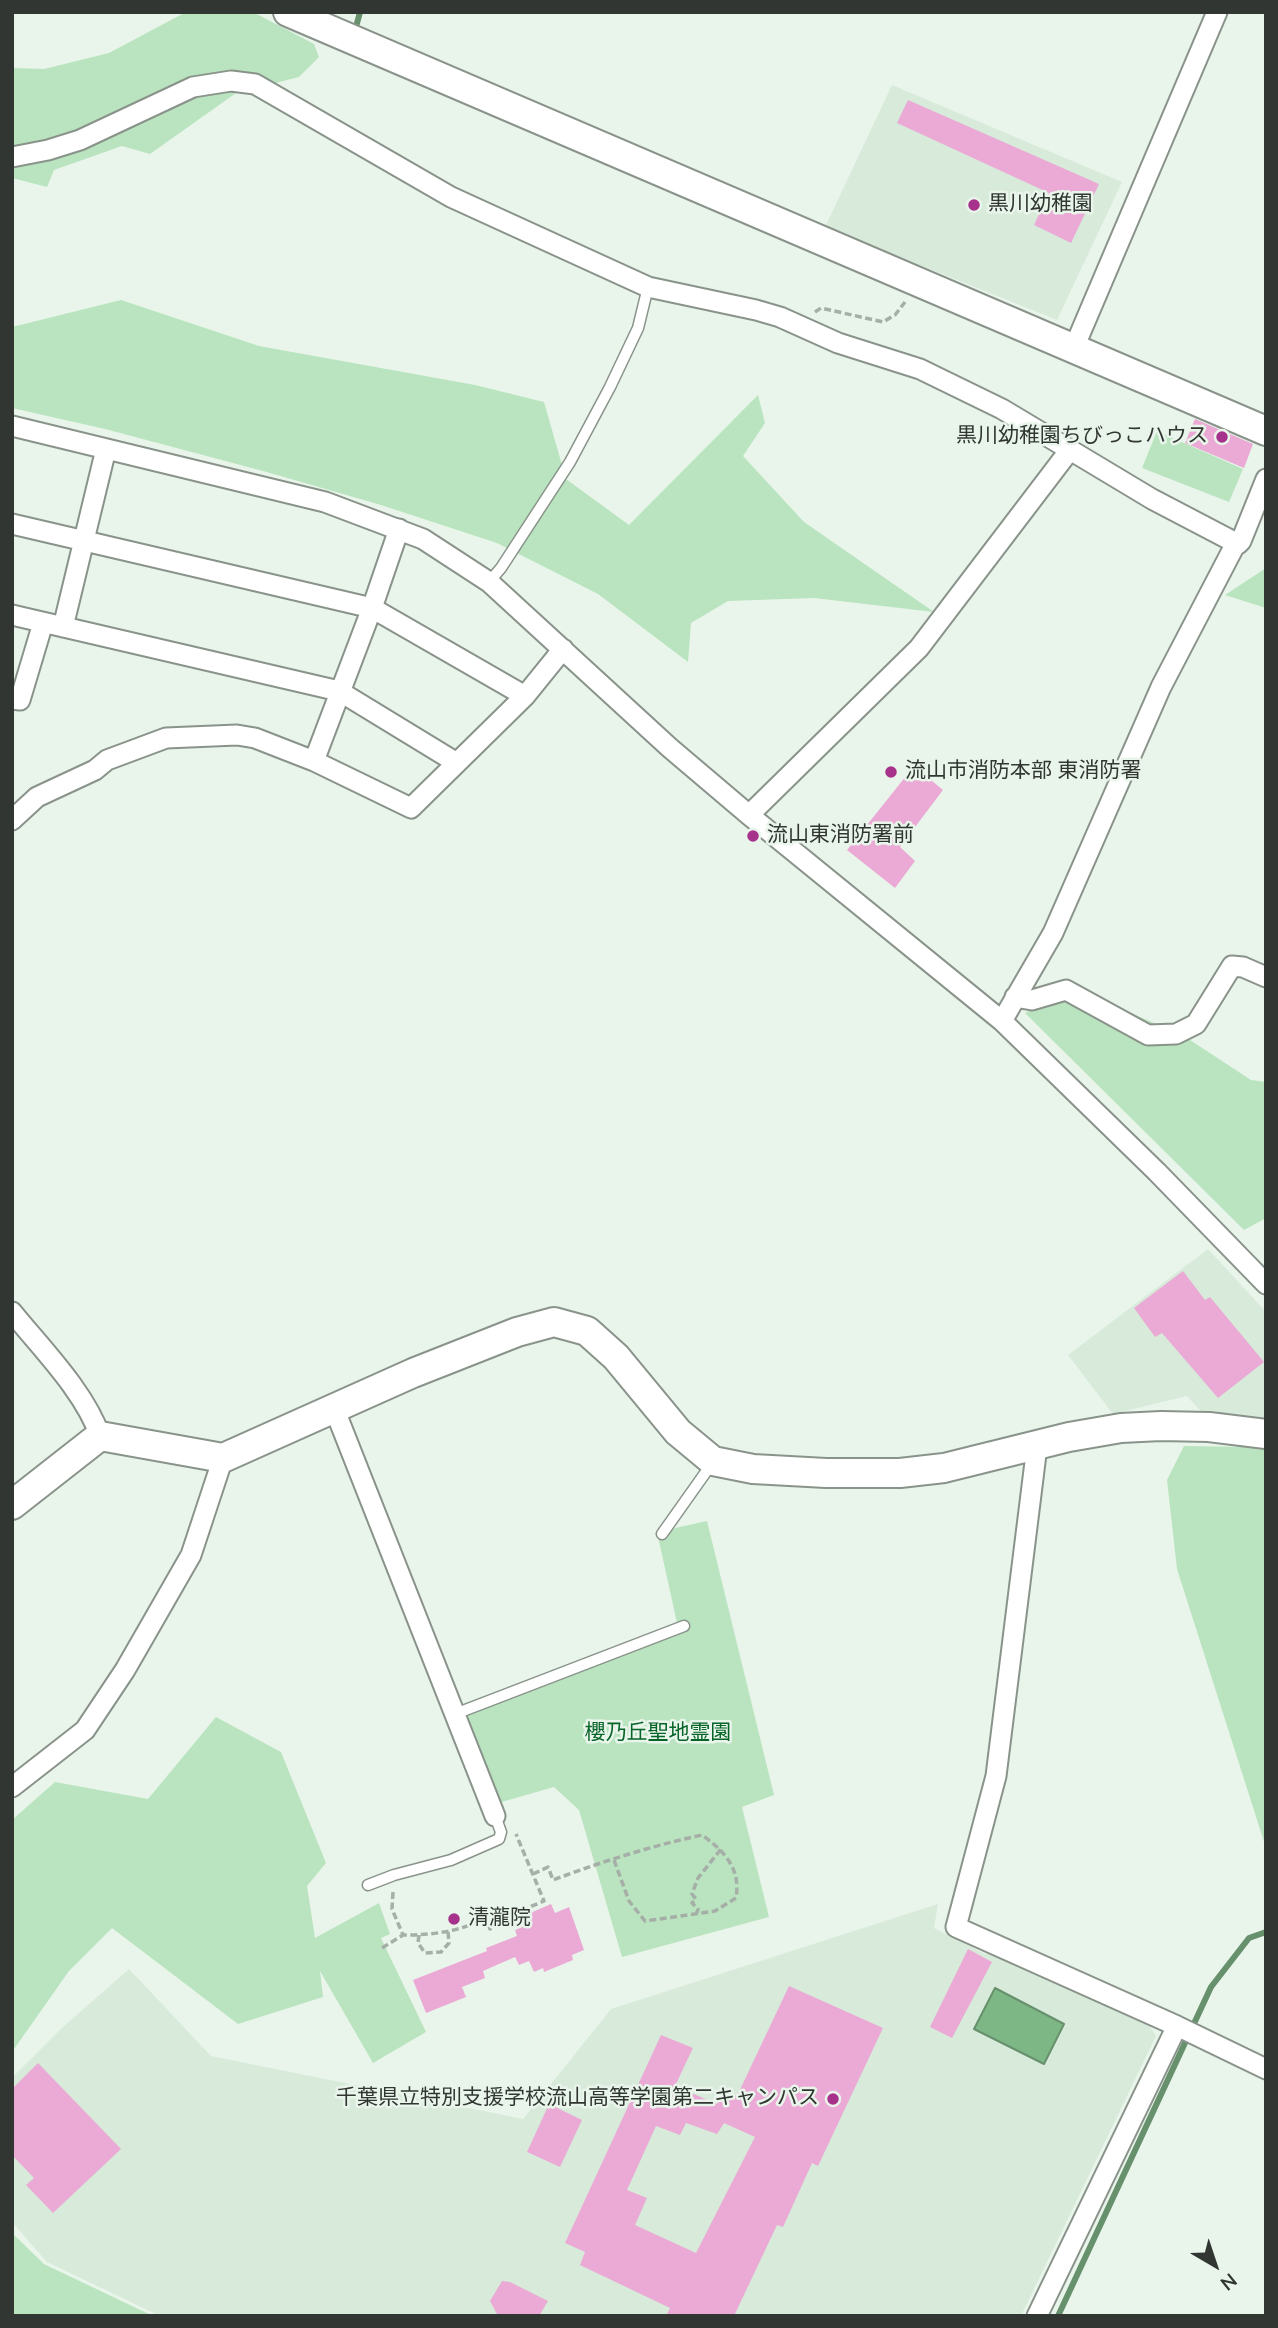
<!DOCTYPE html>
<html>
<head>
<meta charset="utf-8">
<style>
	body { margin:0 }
	#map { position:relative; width:1278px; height:2328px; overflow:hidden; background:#e9f5eb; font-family:"Nunito Sans",sans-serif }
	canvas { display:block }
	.frame { position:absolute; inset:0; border:14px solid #313632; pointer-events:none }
	.north { position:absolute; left:1180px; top:2230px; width:70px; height:70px; -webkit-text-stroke:5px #e9f5eb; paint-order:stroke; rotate:141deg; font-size:19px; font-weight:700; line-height:28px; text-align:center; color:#313632 }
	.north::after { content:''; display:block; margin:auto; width:24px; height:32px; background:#313632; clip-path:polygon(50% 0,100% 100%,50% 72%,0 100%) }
</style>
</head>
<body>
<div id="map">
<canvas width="1278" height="2328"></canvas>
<div class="frame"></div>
<div class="north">N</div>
</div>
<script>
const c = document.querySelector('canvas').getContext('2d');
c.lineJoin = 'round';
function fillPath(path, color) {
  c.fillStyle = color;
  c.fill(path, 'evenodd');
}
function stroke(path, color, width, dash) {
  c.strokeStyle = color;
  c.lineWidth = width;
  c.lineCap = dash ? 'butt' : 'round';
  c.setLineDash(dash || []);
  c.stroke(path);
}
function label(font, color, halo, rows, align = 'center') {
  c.font = font + ' "Nunito Sans","Noto Sans JP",sans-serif';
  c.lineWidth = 5;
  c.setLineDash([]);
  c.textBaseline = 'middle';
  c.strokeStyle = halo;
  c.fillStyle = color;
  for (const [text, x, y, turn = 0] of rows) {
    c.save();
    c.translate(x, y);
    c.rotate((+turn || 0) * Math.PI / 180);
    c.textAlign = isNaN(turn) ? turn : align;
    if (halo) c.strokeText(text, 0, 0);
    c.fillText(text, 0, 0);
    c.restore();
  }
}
fillPath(new Path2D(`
	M 892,85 L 1122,182 L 1057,320 L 825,227 Z
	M 1208,1249 L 1266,1312 L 1266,1424 L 1205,1416 L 1187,1396 L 1113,1414 L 1068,1355 Z
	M 938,1904 L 934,1928 L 985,1954 L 995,1952 L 1091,2000 L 1098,1997 L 1147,2022 L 1156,2036 L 1021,2316 L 160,2316 L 47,2262 L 12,2222 L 12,2078 L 62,2028 L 129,1969 L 211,2056 L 523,2119 L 611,2009 Z`), '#d8eada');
fillPath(new Path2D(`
	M 186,12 L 253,12 L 314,44 L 319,57 L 299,77 L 236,93 L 150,154 L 122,146 L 54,170 L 47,187 L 12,178 L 12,68 L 44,69 L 109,53 Z
	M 121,300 L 259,346 L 475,385 L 544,402 L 566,479 L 629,525 L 758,395 L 765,423 L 743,456 L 804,522 L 934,612 L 814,598 L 728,601 L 691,623 L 688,662 L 598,594 L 497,543 L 381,505 L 263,471 L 105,429 L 12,408 L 12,327 Z
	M 1157,431 L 1243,469 L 1229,502 L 1142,468 Z
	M 1266,568 L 1266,608 L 1225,595 Z
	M 1078,990 L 1184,1036 L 1251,1080 L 1266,1082 L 1266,1218 L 1244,1230 L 1025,1013 Z
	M 1184,1446 L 1250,1447 L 1266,1450 L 1266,1848 L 1177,1569 L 1167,1480 Z
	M 707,1521 L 774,1795 L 742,1807 L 769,1917 L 622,1957 L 579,1810 L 554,1787 L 498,1803 L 463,1704 L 677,1623 L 657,1532 Z
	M 216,1717 L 281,1752 L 326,1863 L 307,1886 L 315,1938 L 379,1903 L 390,1934 L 381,1938 L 426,2032 L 373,2063 L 320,1971 L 323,1997 L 238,2024 L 112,1928 L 69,1971 L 12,2052 L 12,1820 L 55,1782 L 148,1799 Z
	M 12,2233 L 44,2264 L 153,2316 L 12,2316 Z`), '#bae4bf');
const water = new Path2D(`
	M 995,1988 L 1064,2024 L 1044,2064 L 974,2029 Z`);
fillPath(water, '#7eb786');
stroke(water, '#67906d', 2);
stroke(new Path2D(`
	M 356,27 L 360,12
	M 1058,2316 L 1211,1987 L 1249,1938 L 1266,1932`), '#67906d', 6);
fillPath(new Path2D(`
	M 908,100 L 1099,184 L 1071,243 L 1034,225 L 1049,193 L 897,123 Z
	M 1195,419 L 1253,444 L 1244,468 L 1185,443 Z
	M 914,766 L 943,790 L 900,847 L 915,861 L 895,888 L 847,850 Z
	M 1183,1271 L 1205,1300 L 1210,1297 L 1264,1362 L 1218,1398 L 1162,1333 L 1155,1337 L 1134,1308 Z
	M 551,1904 L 555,1913 L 569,1907 L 584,1950 L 572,1955 L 573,1960 L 544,1972 L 543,1968 L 534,1972 L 529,1961 L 519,1965 L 515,1957 L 483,1971 L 485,1978 L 462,1987 L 466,1997 L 426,2013 L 413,1980 L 487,1951 L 486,1948 L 517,1936 L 515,1930 L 525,1926 L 521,1917 Z
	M 968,1949 L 992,1962 L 952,2038 L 930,2027 Z
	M 789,1986 L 883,2028 L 818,2166 L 812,2163 L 783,2227 L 777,2225 L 734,2316 L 666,2316 L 670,2308 L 580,2265 L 585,2252 L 565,2243 L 661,2035 L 693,2048 L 675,2086 L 717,2104 L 722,2092 L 737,2096 ZM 686,2123 L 717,2134 L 724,2123 L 755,2137 L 696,2253 L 635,2225 L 647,2198 L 627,2190 L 656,2126 L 680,2135 Z
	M 38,2063 L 121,2149 L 53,2213 L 26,2185 L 34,2178 L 12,2155 L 12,2089 Z
	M 549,2104 L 582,2120 L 560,2167 L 527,2152 Z
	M 502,2281 L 510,2282 L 548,2301 L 539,2316 L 498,2316 L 490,2301 Z`), '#eaaad5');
const lane = new Path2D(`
	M 489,582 L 501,568 L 570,462 L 610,387 L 638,328 L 648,287
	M 662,1534 L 713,1462
	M 455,1714 L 684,1626
	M 368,1885 L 394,1875 L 451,1860 L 499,1839 L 501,1832 L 495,1816`);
const street = new Path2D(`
	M 12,157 L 48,150 L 80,140 L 193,87 L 231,81 L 255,84 L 451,197 L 648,287 L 756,310 L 780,317 L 838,343 L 920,369 L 1002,409 L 1152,499 L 1238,544 L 1241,541 L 1266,479
	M 1073,350 L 1217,12
	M 12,426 L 325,502 L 423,539 L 489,582 L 670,748 L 749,815 L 1002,1021 L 1157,1172 L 1266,1284
	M 12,524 L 372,608 L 525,696
	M 399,529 L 372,608 L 314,761 L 411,808 L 525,696 L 563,649
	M 12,615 L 339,691 L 457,763
	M 63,627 L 106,449
	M 12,699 L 20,700 L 43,623
	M 749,815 L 919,648 L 1069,451
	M 12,820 L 37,797 L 95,770 L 107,760 L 166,738 L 237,735 L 255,738 L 314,761
	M 1015,997 L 1032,1000 L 1066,990 L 1148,1035 L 1176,1034 L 1196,1024 L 1232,966 L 1243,967 L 1266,977
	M 1002,1021 L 1053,933 L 1161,687 L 1236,543
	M 12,1312 C 42,1349 85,1392 100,1436
	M 334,1408 L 495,1816
	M 1037,1446 L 996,1776 L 956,1927 L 1177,2026 L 1266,2069
	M 12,1787 L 85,1730 L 125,1670 L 191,1555 L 223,1458
	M 1037,2316 L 1177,2026`);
const secondary = new Path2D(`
	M 288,12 L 1266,431
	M 12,1505 L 100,1436 L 223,1458 L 413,1373 L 517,1332 L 554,1322 L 587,1331 L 616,1357 L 678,1432 L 713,1461 L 753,1469 L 826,1473 L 900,1473 L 944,1468 L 1069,1437 L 1121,1428 L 1161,1426 L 1209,1427 L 1266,1434`);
stroke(lane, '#89938a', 13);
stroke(street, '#89938a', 23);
stroke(secondary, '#89938a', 32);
stroke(new Path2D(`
	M 815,312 L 821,308 L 883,322 L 895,315 L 905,302
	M 533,1874 L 548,1867 L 553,1880 C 601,1862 651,1846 702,1835 C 724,1851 741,1868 736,1898 L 715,1911 L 645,1921 L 629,1901 L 614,1860
	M 393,1892 L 392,1909 L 403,1935 C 432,1935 459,1932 485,1918 L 490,1929 L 508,1916 L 544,1901 L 516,1834
	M 696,1915 L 698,1909 L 692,1903 L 696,1899 L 692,1894 L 698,1878 L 721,1849
	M 419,1935 L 418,1943 L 425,1953 L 441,1952 L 449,1943 L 448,1932
	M 382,1948 L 403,1935`), '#a5aea7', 3.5, [7, 3.5]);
stroke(lane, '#fff', 10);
stroke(street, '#fff', 19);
stroke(secondary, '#fff', 28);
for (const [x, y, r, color] of [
	[974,205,7,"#a7328b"],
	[1222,437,7,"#a7328b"],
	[891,772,7,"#a7328b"],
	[753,836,7,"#a7328b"],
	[454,1919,7,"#a7328b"],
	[833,2099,7,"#a7328b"]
]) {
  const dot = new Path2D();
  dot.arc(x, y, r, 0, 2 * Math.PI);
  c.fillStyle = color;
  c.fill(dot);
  stroke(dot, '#e9f5eb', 2.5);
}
label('21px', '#313632', '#e9f5eb', [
	["黒川幼稚園",988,205],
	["黒川幼稚園ちびっこハウス",1208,437,"right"],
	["流山市消防本部 東消防署",905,772],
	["流山東消防署前",767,836],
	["清瀧院",468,1919],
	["千葉県立特別支援学校流山高等学園第二キャンパス",819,2099,"right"]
], 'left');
label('21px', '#076428', '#e9f5eb', [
	["櫻乃丘聖地霊園",658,1734]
]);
</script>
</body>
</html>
